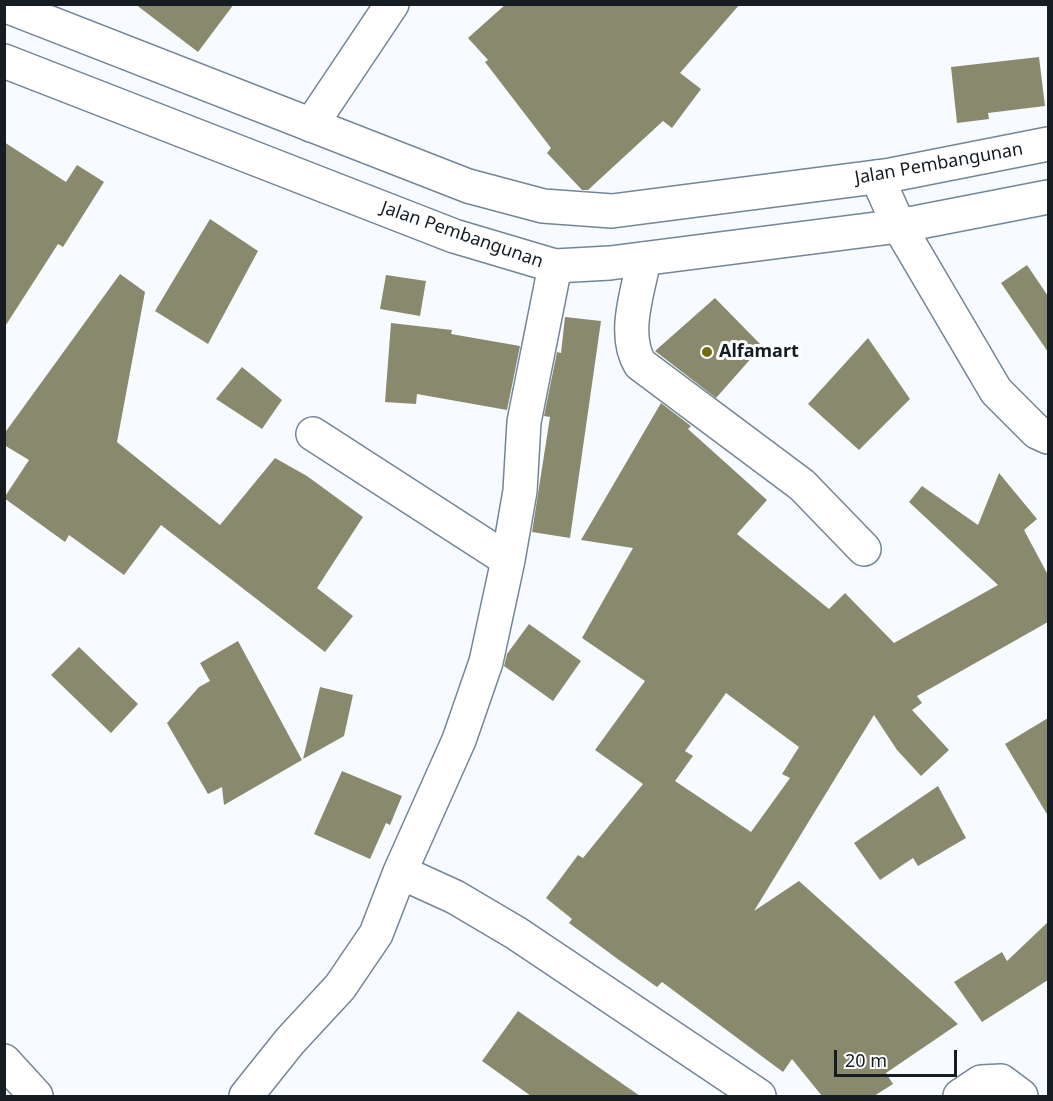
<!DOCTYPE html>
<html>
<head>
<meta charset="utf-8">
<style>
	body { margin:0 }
	#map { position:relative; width:1053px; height:1101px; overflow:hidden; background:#f7fbff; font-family:"Noto Sans",sans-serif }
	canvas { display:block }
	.frame { position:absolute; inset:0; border:6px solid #151d23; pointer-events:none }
	.scale { position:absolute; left:834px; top:1050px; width:123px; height:27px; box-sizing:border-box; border:3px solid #151d23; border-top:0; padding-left:8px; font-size:18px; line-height:21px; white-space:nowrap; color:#151d23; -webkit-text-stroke:4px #fff; paint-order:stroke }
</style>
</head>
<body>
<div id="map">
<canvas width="1053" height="1101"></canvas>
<div class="frame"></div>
<div class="scale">20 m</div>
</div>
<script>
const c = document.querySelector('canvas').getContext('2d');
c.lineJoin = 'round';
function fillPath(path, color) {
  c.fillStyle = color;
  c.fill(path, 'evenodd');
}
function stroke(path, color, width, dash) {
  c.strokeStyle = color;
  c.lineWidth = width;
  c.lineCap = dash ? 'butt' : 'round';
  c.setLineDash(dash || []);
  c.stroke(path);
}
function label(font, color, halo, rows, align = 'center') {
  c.font = font + ' "Noto Sans",sans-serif';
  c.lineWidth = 6;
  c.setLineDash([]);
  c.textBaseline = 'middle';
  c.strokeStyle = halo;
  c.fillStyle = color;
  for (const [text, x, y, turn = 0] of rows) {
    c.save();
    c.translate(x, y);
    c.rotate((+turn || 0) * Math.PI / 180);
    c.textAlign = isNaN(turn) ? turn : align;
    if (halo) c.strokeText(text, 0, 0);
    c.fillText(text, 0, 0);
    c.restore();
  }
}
fillPath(new Path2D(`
	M 135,4 L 234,4 L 198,52 Z
	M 506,4 L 740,4 L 680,73 L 701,89 L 672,128 L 663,121 L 588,190 L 582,190 L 547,153 L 551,148 L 485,62 L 488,60 L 468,38 Z
	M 1039,57 L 1045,106 L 988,113 L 989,119 L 957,123 L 951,67 Z
	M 4,142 L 66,182 L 77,165 L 104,182 L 63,247 L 58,244 L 4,328 Z
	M 210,219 L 258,251 L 208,344 L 155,311 Z
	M 1027,265 L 1048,296 L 1048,352 L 1001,283 Z
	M 120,274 L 145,292 L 117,442 L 220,525 L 275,458 L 307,476 L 363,517 L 317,588 L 353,616 L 325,652 L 161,525 L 124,575 L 69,535 L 65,542 L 4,498 L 29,460 L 4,445 L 4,434 Z
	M 386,275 L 426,281 L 420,316 L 380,309 Z
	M 715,298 L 762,346 L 716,398 L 655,351 Z
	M 565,317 L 601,321 L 570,538 L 532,532 L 550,417 L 544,416 L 557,352 L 561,353 Z
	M 391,323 L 452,330 L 451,334 L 520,346 L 507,410 L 417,394 L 416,404 L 385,402 Z
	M 868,338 L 910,399 L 859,450 L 808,404 Z
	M 242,367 L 282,400 L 262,429 L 216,399 Z
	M 661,403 L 691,426 L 688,429 L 767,500 L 737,534 L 829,609 L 845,593 L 894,643 L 998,585 L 909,502 L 922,486 L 978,525 L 999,473 L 1037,519 L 1024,530 L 1048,575 L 1048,622 L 917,696 L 922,703 L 912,710 L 949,750 L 921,776 L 897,750 L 874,715 L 754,911 L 799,881 L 958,1024 L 886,1073 L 893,1084 L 874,1096 L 822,1096 L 792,1059 L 783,1072 L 662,982 L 657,987 L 619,960 L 569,923 L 572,919 L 546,898 L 578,855 L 583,858 L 643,784 L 595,750 L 645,681 L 582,638 L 633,548 L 581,540 ZM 726,693 L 799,747 L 782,774 L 790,778 L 751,832 L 675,781 L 693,756 L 685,751 Z
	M 529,624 L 581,661 L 553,701 L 504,666 L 507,654 Z
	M 238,641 L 302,760 L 224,805 L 222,787 L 208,794 L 167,723 L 199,687 L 210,681 L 200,663 Z
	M 79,647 L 138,704 L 111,733 L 51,675 Z
	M 320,687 L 353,695 L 344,736 L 303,759 Z
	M 1048,718 L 1048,816 L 1005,744 Z
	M 342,771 L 402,796 L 390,825 L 386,823 L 370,859 L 314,834 Z
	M 938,786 L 966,838 L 918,866 L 913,858 L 880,880 L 854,843 Z
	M 1048,922 L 1048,980 L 982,1022 L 954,982 L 1002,952 L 1007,961 Z
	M 518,1011 L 640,1096 L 531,1096 L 482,1061 Z`), '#898a6d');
const minor = new Path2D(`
	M 311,125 L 392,4
	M 877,177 L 899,226 L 996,391 L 1037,432 L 1048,437
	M 644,259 C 638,292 622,334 640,364 L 802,485 L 864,549
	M 313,434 L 508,560
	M 400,872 L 455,897 L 516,933 L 759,1096
	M 4,1061 L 36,1096
	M 246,1096 L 290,1041 L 340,987 L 376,934 L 400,872 L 459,740 L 486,662 L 508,560 L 520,491 L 524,422 L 555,266
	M 960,1096 L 981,1082 L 1001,1081 L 1021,1096`);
const major = new Path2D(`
	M 4,5 L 468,186 L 543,206 L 612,211 L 891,175 L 1048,144
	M 4,61 L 454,236 L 555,266 L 610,263 L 899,226 L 1048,197`);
stroke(minor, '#738596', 36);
stroke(major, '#738596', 36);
stroke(minor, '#fff', 33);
stroke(major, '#fff', 33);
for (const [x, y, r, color] of [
	[707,352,6,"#706d0c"]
]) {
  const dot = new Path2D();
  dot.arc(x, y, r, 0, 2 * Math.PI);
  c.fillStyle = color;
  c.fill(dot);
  stroke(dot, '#fff', 2);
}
label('18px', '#151d23', '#fff', [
	["Jalan Pembangunan",939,164,-10],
	["Jalan Pembangunan",462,235,19]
]);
label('bold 18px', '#151d23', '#fff', [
	["Alfamart",719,352]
], 'left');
</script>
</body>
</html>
